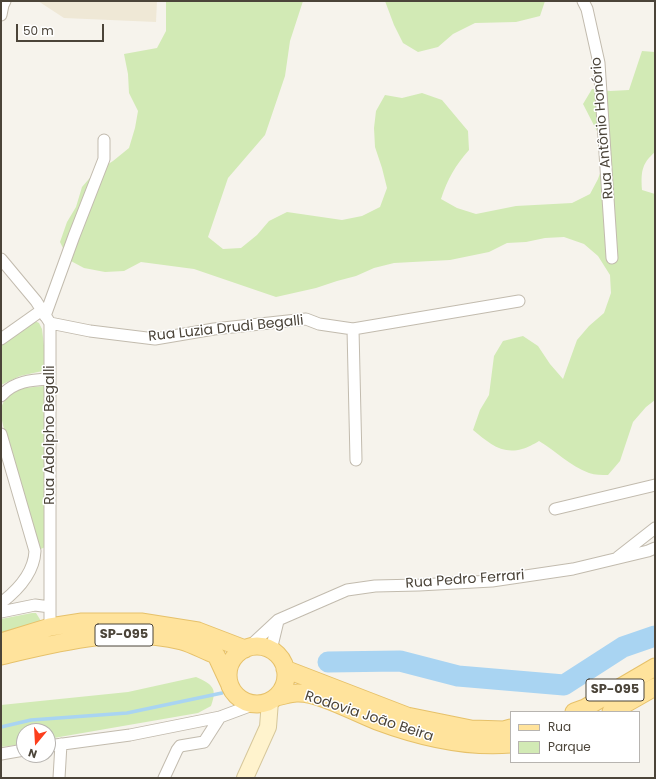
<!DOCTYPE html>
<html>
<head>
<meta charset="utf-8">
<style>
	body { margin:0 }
	#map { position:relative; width:656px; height:779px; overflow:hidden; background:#f6f3ec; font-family:Poppins,sans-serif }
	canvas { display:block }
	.frame { position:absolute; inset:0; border:2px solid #4b4439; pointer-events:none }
	.legend { position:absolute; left:510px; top:711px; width:130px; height:52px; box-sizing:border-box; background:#fff; border:1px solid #b7b4b0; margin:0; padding:5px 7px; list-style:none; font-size:12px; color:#4b4439 }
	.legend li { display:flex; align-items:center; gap:8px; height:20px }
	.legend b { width:20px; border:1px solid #b7b4b0 }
	.north { position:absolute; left:16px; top:723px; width:40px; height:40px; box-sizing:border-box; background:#fff; border:1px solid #b7b4b0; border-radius:50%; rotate:198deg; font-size:11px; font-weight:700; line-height:16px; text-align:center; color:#4b4439 }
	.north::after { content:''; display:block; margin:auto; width:14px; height:18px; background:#fc3f1d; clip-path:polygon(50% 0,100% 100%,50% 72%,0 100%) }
	.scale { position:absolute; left:16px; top:24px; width:88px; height:18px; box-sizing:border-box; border:2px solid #4b4439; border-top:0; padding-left:5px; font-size:12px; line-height:14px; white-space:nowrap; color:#4b4439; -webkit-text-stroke:3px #fff; paint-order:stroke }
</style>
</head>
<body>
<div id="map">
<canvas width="656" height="779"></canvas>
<div class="frame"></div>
<ul class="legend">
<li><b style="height:5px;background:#ffe39c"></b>Rua</li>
<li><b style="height:11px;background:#d2eab5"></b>Parque</li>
</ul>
<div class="north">N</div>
<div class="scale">50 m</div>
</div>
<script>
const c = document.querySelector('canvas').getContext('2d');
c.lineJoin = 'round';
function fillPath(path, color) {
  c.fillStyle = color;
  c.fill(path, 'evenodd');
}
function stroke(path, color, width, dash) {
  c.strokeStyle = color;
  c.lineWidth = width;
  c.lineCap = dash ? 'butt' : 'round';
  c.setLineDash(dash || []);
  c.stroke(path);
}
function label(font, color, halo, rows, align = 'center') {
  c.font = font + ' Poppins,sans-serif';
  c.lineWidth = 3;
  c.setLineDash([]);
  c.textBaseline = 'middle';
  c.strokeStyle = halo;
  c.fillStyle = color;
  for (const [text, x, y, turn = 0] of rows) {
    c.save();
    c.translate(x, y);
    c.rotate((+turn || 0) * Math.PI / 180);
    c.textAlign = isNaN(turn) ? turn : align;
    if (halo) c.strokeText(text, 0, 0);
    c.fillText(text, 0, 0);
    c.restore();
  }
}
fillPath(new Path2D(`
	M 38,1 L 157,1 L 156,22 L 64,18 Z`), '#efe8d6');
fillPath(new Path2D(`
	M 166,1 L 303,1 L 290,41 L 285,76 L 265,135 L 228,178 L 208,237 L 223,249 L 241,248 L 257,235 L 269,221 L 287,212 L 342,220 L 362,216 L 380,207 L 387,188 L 382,168 L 375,147 L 374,128 L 376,111 L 385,95 L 402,98 L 422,93 L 442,100 L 468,131 L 469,150 C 455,166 448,178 441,199 L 457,208 L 476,214 L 516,206 L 572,203 L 590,194 L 598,179 L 605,159 L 601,139 L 583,104 L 592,89 L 610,91 L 629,90 L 642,51 L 655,52 L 655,152 C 641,164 641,173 642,190 L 655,194 L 655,400 L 646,407 L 633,422 L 620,461 L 608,475 C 602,475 595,475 589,473 C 570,466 556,451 539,441 C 534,444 527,448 522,449 C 501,455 488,442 473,430 L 480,410 L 489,395 L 494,356 L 503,341 L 523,336 L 538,346 L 550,364 L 563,379 L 577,340 L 589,326 L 604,313 L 611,293 L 610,275 L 598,256 L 584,244 L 564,237 L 545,238 L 526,242 L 507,243 L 489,252 L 450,260 L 394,263 L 374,268 L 356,276 L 337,281 L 316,288 L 276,297 L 194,269 L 141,262 L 124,271 L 105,272 L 84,268 L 69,260 L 60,242 L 67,222 L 76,207 L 82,187 L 94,173 L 113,161 L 129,148 L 135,128 L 138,111 L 129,93 L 128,74 L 124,54 L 157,48 L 166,31 Z
	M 385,1 L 545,1 L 540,16 L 516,22 L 475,23 L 453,34 L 438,47 L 418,52 L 403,43 L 394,25 Z
	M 35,321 L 39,323 L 42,329 L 47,370 L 20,376 L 1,385 L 1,342 Z
	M 44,386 L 47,546 L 39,550 L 5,434 L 1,416 L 1,408 L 5,398 L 15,389 Z
	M 32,613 L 36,613 L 41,621 L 1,633 L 1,619 Z
	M 196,677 C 212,684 218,688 211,706 L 198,713 L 48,739 L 48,731 L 24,731 L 24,744 L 1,747 L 1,705 L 128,692 Z`), '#d2eab5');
stroke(new Path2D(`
	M 1,727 L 31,720 L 127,713 L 222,693`), '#a9d4f2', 3.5);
stroke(new Path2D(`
	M 328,662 L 400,661 L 458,676 L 564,685 L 623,647 L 655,636`), '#a9d4f2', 21);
const street = new Path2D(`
	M 583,1 L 587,9 L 599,63 L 612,258
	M 1,15 L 3,5 L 5,1
	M 1,259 L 36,301 L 50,323 L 50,627
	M 45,316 L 74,236 L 104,159 L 104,140
	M 50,323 L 90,331 L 155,339 L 214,329 L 306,319 L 319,324 L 353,329 L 519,301
	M 353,329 L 356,460
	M 1,339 L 42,310
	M 1,396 C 14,381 31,380 50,379
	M 1,434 L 35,551 C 34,573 18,590 1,603
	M 555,509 L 655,485
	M 618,557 L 655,528
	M 1,612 L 35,605 L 50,607
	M 250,646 L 278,620 L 347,590 L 375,586 L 419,585 L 492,581 L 573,569 L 648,551 L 655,548
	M 271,650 L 278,621
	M 48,746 L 130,735 L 220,717 L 255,704
	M 1,754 L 24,750
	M 59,778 L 61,744
	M 164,778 L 177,750 L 180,746 L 204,742 L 220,717`);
const secondary = new Path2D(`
	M 245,778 L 268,727 L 270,701`);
const primary = new Path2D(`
	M 1,642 L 50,627 L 82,622 L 141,622 L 198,631 L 245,649
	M228 675a29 29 0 1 1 58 0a29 29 0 1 1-58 0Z
	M 1,656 C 60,642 121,626 182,641 C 193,644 205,651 216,655 L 229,683
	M 285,669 L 407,716 L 471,729 L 504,730 L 511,728
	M 276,697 C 283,696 290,693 297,693 C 318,692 356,713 377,721 C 420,737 465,748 511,744
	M 574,712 L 585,708 L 655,667
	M 611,712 L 655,687`);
stroke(street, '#c2bbae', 13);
stroke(secondary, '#d6c79b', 18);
stroke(primary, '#e6c16a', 19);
stroke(street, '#fff', 11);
stroke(secondary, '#fff3cd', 16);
stroke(primary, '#ffe39c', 17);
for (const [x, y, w] of [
	[124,635,58],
	[615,690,58]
]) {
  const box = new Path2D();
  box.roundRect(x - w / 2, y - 11, w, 22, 3);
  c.fillStyle = '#fff';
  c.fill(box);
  stroke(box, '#4b4439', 1);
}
label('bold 13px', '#4b4439', null, [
	["SP-095",124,635],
	["SP-095",615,690]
]);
label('14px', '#4b4439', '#fff', [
	["Rua Antônio Honório",603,128,-95],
	["Rua Luzia Drudi Begalli",226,329,-6],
	["Rua Adolpho Begalli",50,435,-90],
	["Rua Pedro Ferrari",465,580,-4],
	["Rodovia João Beira",369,717,18]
]);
</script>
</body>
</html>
